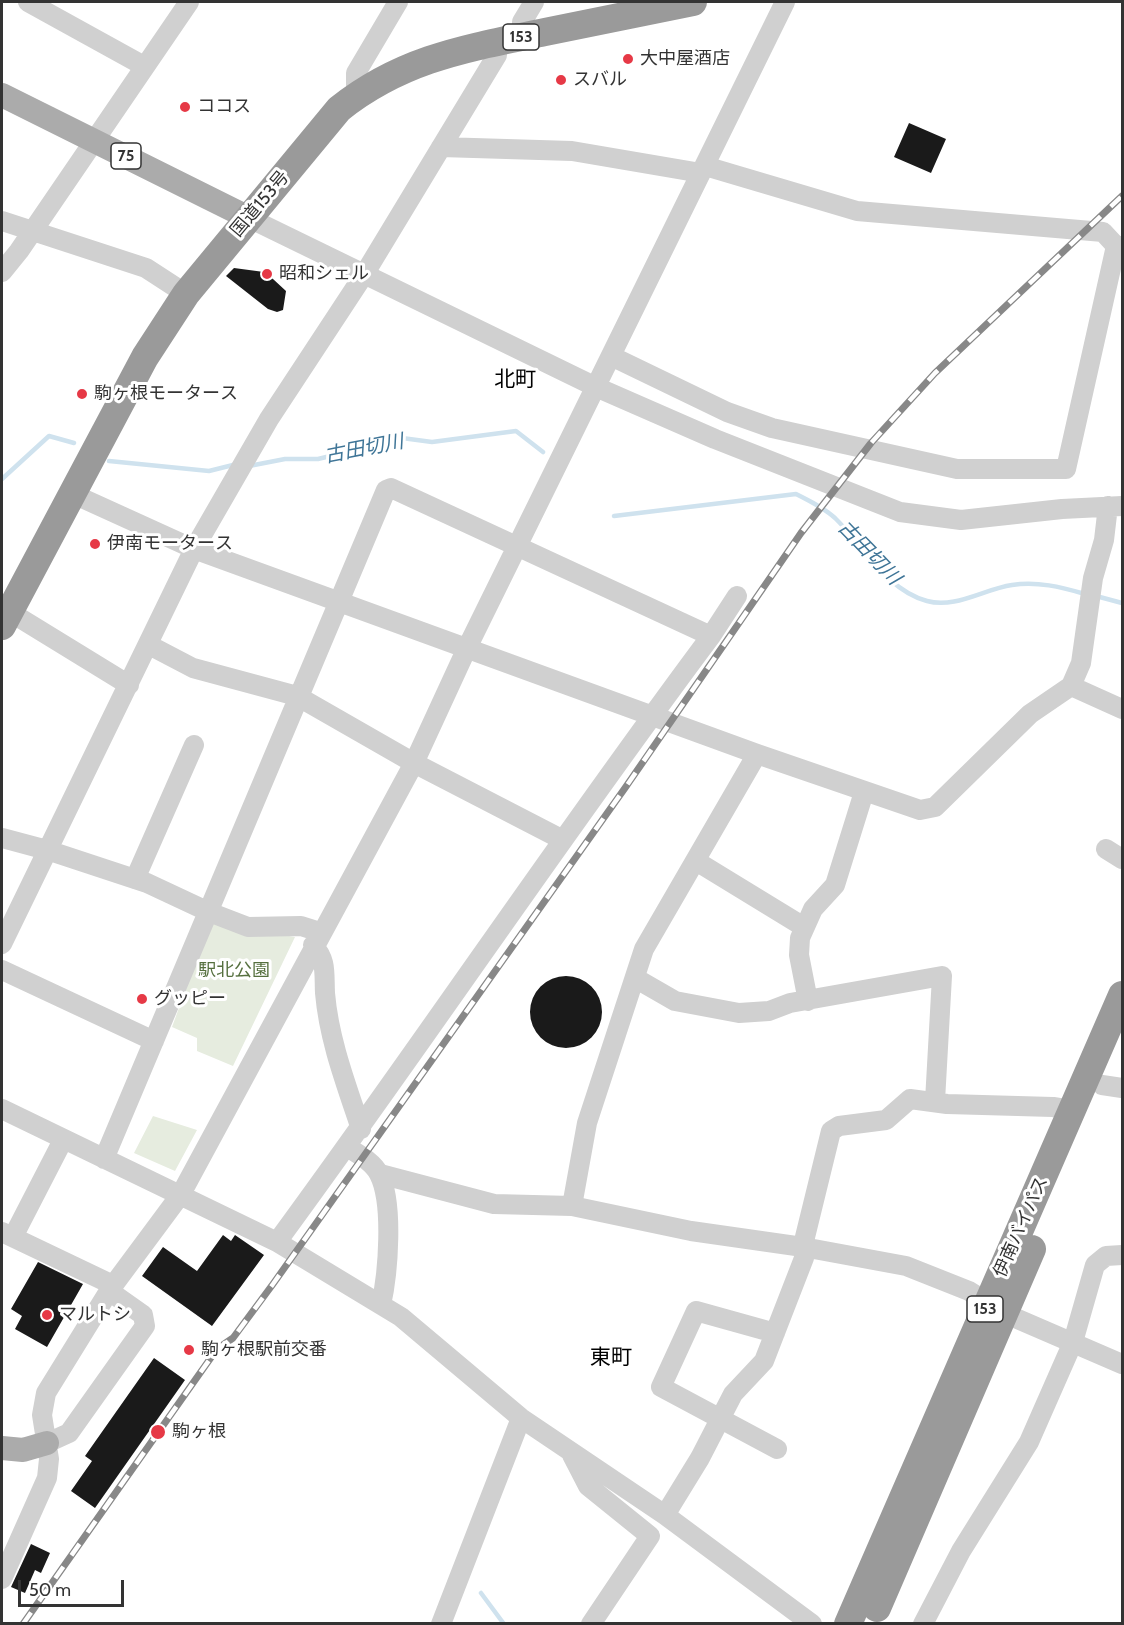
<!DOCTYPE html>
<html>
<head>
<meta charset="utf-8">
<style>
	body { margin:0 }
	#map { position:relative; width:1124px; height:1625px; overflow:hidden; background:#fff; font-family:Cabin,sans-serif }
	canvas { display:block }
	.frame { position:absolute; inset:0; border:3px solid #333; pointer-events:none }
	.scale { position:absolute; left:18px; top:1580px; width:106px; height:27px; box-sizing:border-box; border:3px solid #333; border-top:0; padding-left:8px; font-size:18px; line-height:21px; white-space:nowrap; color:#333; -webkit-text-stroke:4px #fff; paint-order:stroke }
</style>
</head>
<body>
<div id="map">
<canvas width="1124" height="1625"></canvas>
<div class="frame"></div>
<div class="scale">50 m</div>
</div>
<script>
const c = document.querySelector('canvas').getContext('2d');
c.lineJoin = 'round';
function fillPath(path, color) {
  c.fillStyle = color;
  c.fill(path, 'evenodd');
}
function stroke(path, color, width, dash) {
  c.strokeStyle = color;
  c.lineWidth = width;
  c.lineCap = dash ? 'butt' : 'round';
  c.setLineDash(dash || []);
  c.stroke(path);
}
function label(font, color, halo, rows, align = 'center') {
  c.font = font + ' Cabin,"Noto Sans JP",sans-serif';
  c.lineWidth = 6;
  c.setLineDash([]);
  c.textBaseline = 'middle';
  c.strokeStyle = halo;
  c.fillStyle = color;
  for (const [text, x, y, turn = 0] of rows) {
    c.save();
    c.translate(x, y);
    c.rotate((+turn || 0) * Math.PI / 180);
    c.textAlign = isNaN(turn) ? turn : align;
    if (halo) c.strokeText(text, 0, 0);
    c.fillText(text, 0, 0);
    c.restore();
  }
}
fillPath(new Path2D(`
	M 210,923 L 295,937 L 233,1066 L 197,1051 L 197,1038 L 172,1027 Z
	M 153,1116 L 197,1130 L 175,1171 L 134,1153 Z`), '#e6ecdf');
stroke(new Path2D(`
	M 109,461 L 209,471 L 233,465
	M 249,466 L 285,459 L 318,459 L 367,447 L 375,448 L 402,438 L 432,442 L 516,431 L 543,452
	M 2,479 L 49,436 L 74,443
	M 614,516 L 796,494 C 810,501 824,508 835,518 C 863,545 886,590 927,601 C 955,609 984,589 1012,585 C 1037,581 1061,587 1085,594
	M 1096,596 L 1122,603
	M 481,1593 L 504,1624`), '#cfe2ee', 4.5);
fillPath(new Path2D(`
	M 909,123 L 946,139 L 931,173 L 894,157 Z
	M 234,268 L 264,272 L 273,279 L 286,291 L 283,310 L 277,312 L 268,309 L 226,276 Z
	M530 1012a36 36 0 1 1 72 0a36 36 0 1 1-72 0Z
	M 223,1235 L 231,1241 L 235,1235 L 264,1255 L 212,1326 L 142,1276 L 163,1247 L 197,1271 Z
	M 38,1262 L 83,1284 L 47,1347 L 15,1329 L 22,1316 L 11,1309 Z
	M 154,1358 L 185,1380 L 95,1508 L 71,1491 L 92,1461 L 85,1456 Z
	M 31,1544 L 50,1553 L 41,1573 L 35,1570 L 25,1593 L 11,1587 Z`), '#1a1a1a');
stroke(new Path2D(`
	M 28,2 L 144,66
	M 524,36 L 522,22 L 534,2
	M 356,95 L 356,73 L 398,2
	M 441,147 L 572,151 L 701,173
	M 705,166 L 857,211 L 1103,232 L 1116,246
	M 249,218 L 596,387 L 715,439 L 900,512 L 961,520 L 1062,509 L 1122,506
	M 2,221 L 146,268 L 186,294
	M 2,272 L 19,251 L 189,2
	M 611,356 L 727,412 L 772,428 L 957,469 L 1066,469 L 1116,246 L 1122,246
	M 73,494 L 194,549 L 757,754 L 920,810 L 935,807 L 1030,714 L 1071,686
	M 1108,506 L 1104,540 L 1093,578 L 1081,663 L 1071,686 L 1122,709
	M 10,612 L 129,685
	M 711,636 L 737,596
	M 149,645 L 193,668 L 297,696 L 414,763 L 563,840
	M 2,838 L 47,850 L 147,883 L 209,912 L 248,927 L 301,926 L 320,932
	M 1106,849 L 1122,859
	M 696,861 L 804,927
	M 135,879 L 194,745
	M 2,944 L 194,549 L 269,419 L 365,273 L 497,55 L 496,42
	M 313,945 C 327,960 324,973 325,993 C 329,1040 346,1084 361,1129
	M 2,970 L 154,1041
	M 635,978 L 675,1001 L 739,1013 L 769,1011 L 790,1003 L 942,976 L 935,1101
	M 808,1001 L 799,955 L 800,938 L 813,909 L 835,885 L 864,792
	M 1102,1085 L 1122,1088
	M 2,1109 L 277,1242 L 401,1317 L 521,1418 L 665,1515 L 812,1624
	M 347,1147 C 358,1154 373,1162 379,1174 C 394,1203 388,1274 381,1305
	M 104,1159 L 386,490 L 391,488 L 711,636 C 562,835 424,1042 277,1242
	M 380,1174 L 494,1204 L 572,1206 L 691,1231 L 803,1247 L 906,1266 L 969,1291 L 1006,1314 L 1122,1364
	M 572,1206 L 587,1123 L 644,949 L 757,754
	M 2,1232 L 113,1285
	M 13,1237 L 63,1140
	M 775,1333 L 696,1311 L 661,1387 L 777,1449
	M 47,1443 L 69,1433 L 145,1326 L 143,1315 L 109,1291
	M 572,1455 L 588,1486 L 650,1536 L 591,1624
	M 665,1515 L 700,1458 L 733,1394 L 764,1361 L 804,1258 L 805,1237 L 831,1131 L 839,1126 L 886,1120 L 910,1099 L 947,1104 L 1053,1107 L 1072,1110
	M 2,1579 L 47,1478 L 49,1459 L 42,1415 L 46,1393 L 109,1291 L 181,1194 L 414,763 L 467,648 L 785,2
	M 441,1624 L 521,1418
	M 923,1624 L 961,1551 L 1029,1442 L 1073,1342 L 1095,1265 L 1106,1256 L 1122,1255`), '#d0d0d0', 20);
stroke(new Path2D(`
	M 2,95 L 249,218
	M 2,1448 L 23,1450 L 47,1443`), '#ababab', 24);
stroke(new Path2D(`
	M 2,626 L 145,357 L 186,294 L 339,109 C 403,58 468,48 545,32 C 594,22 643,12 693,2
	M 877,1608 L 1032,1249
	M 848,1624 L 1122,995`), '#9a9a9a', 28);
const rail = new Path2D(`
	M 23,1624 L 217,1349 L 233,1338 L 273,1284 L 625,788 L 801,533 L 871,443 L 935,373 L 1122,196`);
stroke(rail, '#888', 7);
stroke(rail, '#fff', 4.5, [14]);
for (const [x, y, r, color] of [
	[628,59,6,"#e63946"],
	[561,80,6,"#e63946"],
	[185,107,6,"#e63946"],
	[267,274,6,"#e63946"],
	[82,394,6,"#e63946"],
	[95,544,6,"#e63946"],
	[142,999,6,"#e63946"],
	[47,1315,6,"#e63946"],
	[189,1350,6,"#e63946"],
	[158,1432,8,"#e63946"]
]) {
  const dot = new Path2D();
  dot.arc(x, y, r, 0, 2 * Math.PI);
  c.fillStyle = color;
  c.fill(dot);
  stroke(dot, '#fff', 2);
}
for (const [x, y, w] of [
	[521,37,36],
	[126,156,30],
	[985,1309,36]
]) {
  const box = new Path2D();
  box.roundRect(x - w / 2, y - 13, w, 26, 4.5);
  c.fillStyle = '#fff';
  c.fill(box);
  stroke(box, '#333', 1.5);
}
label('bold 16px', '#333', null, [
	["153",521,37],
	["75",126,156],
	["153",985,1309]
]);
label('18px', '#333', '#fff', [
	["大中屋酒店",640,59],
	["スバル",573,80],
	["ココス",197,107],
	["昭和シェル",279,274],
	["駒ヶ根モータース",94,394],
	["伊南モータース",107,544],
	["グッピー",154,999],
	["マルトシ",59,1315],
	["駒ヶ根駅前交番",201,1350],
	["駒ヶ根",172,1432]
], 'left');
label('18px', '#333', '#fff', [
	["国道153号",260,204,-50],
	["伊南バイパス",1021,1227,-66]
]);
label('18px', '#56703f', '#fff', [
	["駅北公園",234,971]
]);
label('italic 20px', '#3f7597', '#fff', [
	["古田切川",364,449,-11],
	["古田切川",869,553,46]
]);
label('21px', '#000', '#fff', [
	["北町",515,380],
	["東町",611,1358]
]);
</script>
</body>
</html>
